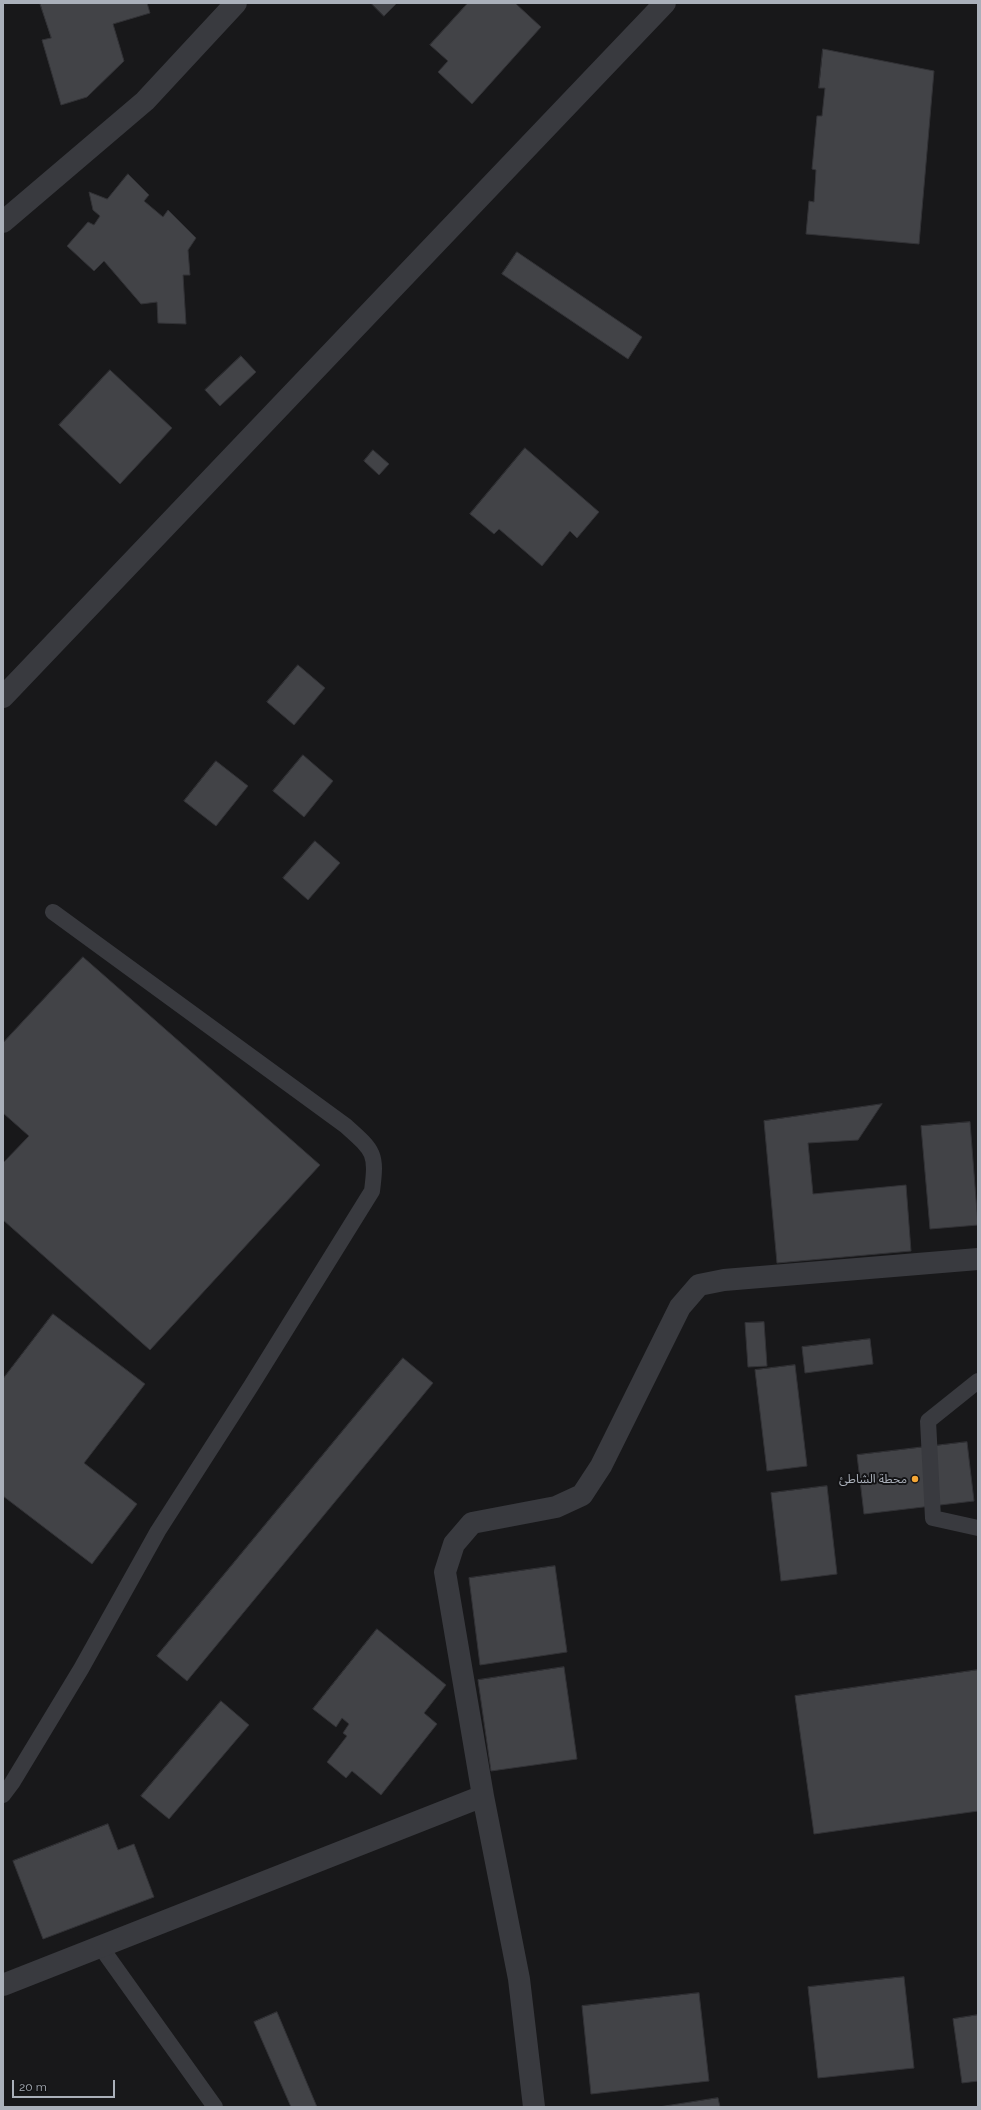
<!DOCTYPE html>
<html>
<head>
<meta charset="utf-8">
<style>
	body { margin:0 }
	#map { position:relative; width:981px; height:2110px; overflow:hidden; background:#18181a; font-family:Raleway,sans-serif }
	canvas { display:block }
	.frame { position:absolute; inset:0; border:4px solid #aab0ba; pointer-events:none }
	.scale { position:absolute; left:12px; top:2080px; width:103px; height:18px; box-sizing:border-box; border:2px solid #aab0ba; border-top:0; padding-left:5px; font-size:12px; line-height:14px; white-space:nowrap; color:#aab0ba; -webkit-text-stroke:3px #131315; paint-order:stroke }
</style>
</head>
<body>
<div id="map">
<canvas width="981" height="2110"></canvas>
<div class="frame"></div>
<div class="scale">20 m</div>
</div>
<script>
const c = document.querySelector('canvas').getContext('2d');
c.lineJoin = 'round';
function fillPath(path, color) {
  c.fillStyle = color;
  c.fill(path, 'evenodd');
}
function stroke(path, color, width, dash) {
  c.strokeStyle = color;
  c.lineWidth = width;
  c.lineCap = dash ? 'butt' : 'round';
  c.setLineDash(dash || []);
  c.stroke(path);
}
function label(font, color, halo, rows, align = 'center') {
  c.font = font + ' Raleway,"Noto Sans Arabic",sans-serif';
  c.lineWidth = 4;
  c.setLineDash([]);
  c.textBaseline = 'middle';
  c.strokeStyle = halo;
  c.fillStyle = color;
  for (const [text, x, y, turn = 0] of rows) {
    c.save();
    c.translate(x, y);
    c.rotate((+turn || 0) * Math.PI / 180);
    c.textAlign = isNaN(turn) ? turn : align;
    if (halo) c.strokeText(text, 0, 0);
    c.fillText(text, 0, 0);
    c.restore();
  }
}
const building = new Path2D(`
	M 40,3 L 147,3 L 150,13 L 113,24 L 124,61 L 87,97 L 61,105 L 42,40 L 51,38 Z
	M 371,3 L 397,3 L 384,16 Z
	M 468,3 L 515,3 L 541,27 L 472,104 L 438,72 L 448,61 L 430,45 Z
	M 823,49 L 934,71 L 919,244 L 806,234 L 809,201 L 814,202 L 816,170 L 812,169 L 817,116 L 822,116 L 825,88 L 819,88 Z
	M 128,174 L 149,195 L 144,201 L 163,217 L 168,210 L 196,238 L 188,250 L 190,275 L 183,275 L 186,324 L 158,323 L 157,302 L 141,304 L 104,261 L 94,271 L 67,246 L 88,222 L 94,225 L 100,216 L 93,210 L 89,192 L 107,199 Z
	M 517,252 L 642,337 L 628,359 L 502,274 Z
	M 241,356 L 256,372 L 220,406 L 205,390 Z
	M 110,370 L 172,428 L 120,484 L 59,425 Z
	M 525,448 L 599,512 L 577,538 L 570,531 L 542,566 L 499,529 L 494,534 L 470,514 Z
	M 373,450 L 389,464 L 379,475 L 364,461 Z
	M 298,665 L 325,688 L 294,725 L 267,702 Z
	M 303,755 L 333,781 L 304,817 L 273,791 Z
	M 216,761 L 248,786 L 216,826 L 184,801 Z
	M 315,841 L 340,863 L 308,900 L 283,878 Z
	M 83,957 L 320,1165 L 150,1350 L 3,1220 L 3,1163 L 29,1136 L 3,1113 L 3,1043 Z
	M 882,1104 L 858,1140 L 808,1143 L 813,1194 L 906,1185 L 911,1251 L 777,1263 L 764,1121 Z
	M 970,1122 L 978,1225 L 930,1229 L 921,1126 Z
	M 53,1314 L 145,1384 L 84,1463 L 137,1504 L 92,1564 L 3,1496 L 3,1379 Z
	M 764,1322 L 767,1366 L 748,1367 L 745,1323 Z
	M 870,1339 L 873,1364 L 805,1373 L 802,1347 Z
	M 403,1358 L 433,1383 L 187,1681 L 157,1656 Z
	M 795,1365 L 807,1466 L 767,1471 L 755,1370 Z
	M 967,1442 L 974,1501 L 864,1514 L 857,1455 Z
	M 827,1486 L 837,1574 L 781,1581 L 771,1493 Z
	M 555,1566 L 567,1652 L 480,1665 L 469,1578 Z
	M 377,1629 L 446,1685 L 424,1713 L 437,1724 L 381,1795 L 352,1771 L 346,1778 L 327,1762 L 347,1736 L 343,1733 L 349,1724 L 342,1718 L 336,1727 L 313,1709 Z
	M 564,1667 L 577,1759 L 491,1771 L 478,1680 Z
	M 978,1670 L 978,1811 L 814,1834 L 795,1696 Z
	M 221,1701 L 249,1725 L 169,1819 L 141,1796 Z
	M 108,1824 L 118,1850 L 134,1844 L 154,1897 L 43,1939 L 13,1861 Z
	M 904,1977 L 914,2068 L 818,2078 L 808,1987 Z
	M 699,1993 L 709,2081 L 591,2094 L 582,2006 Z
	M 277,2012 L 317,2107 L 291,2107 L 254,2022 Z
	M 978,2015 L 978,2081 L 962,2083 L 953,2019 Z
	M 718,2098 L 720,2107 L 659,2107 Z`);
fillPath(building, '#424347');
stroke(building, '#323236', 1);
stroke(new Path2D(`
	M 978,1381 L 928,1421 L 933,1518 L 978,1528
	M 3,1795 L 12,1783 L 81,1669 L 158,1531 L 251,1386 L 372,1191 C 377,1153 374,1151 346,1126 L 53,912
	M 100,1946 L 215,2107`), '#393a3f', 16);
stroke(new Path2D(`
	M 3,222 L 145,101 L 236,3
	M 3,697 L 665,3
	M 483,1796 L 519,1979 L 534,2107
	M 3,1985 L 483,1796 L 445,1572 L 454,1544 L 472,1523 L 556,1507 L 582,1495 L 601,1466 L 680,1307 L 699,1285 L 724,1280 L 978,1259`), '#393a3f', 22);
for (const [x, y, r, color] of [
	[915,1479,4,"#f5a635"]
]) {
  const dot = new Path2D();
  dot.arc(x, y, r, 0, 2 * Math.PI);
  c.fillStyle = color;
  c.fill(dot);
  stroke(dot, '#131315', 1.5);
}
label('12px', '#aab0ba', '#131315', [
	["محطة الشاطئ",907,1479]
], 'right');
</script>
</body>
</html>
